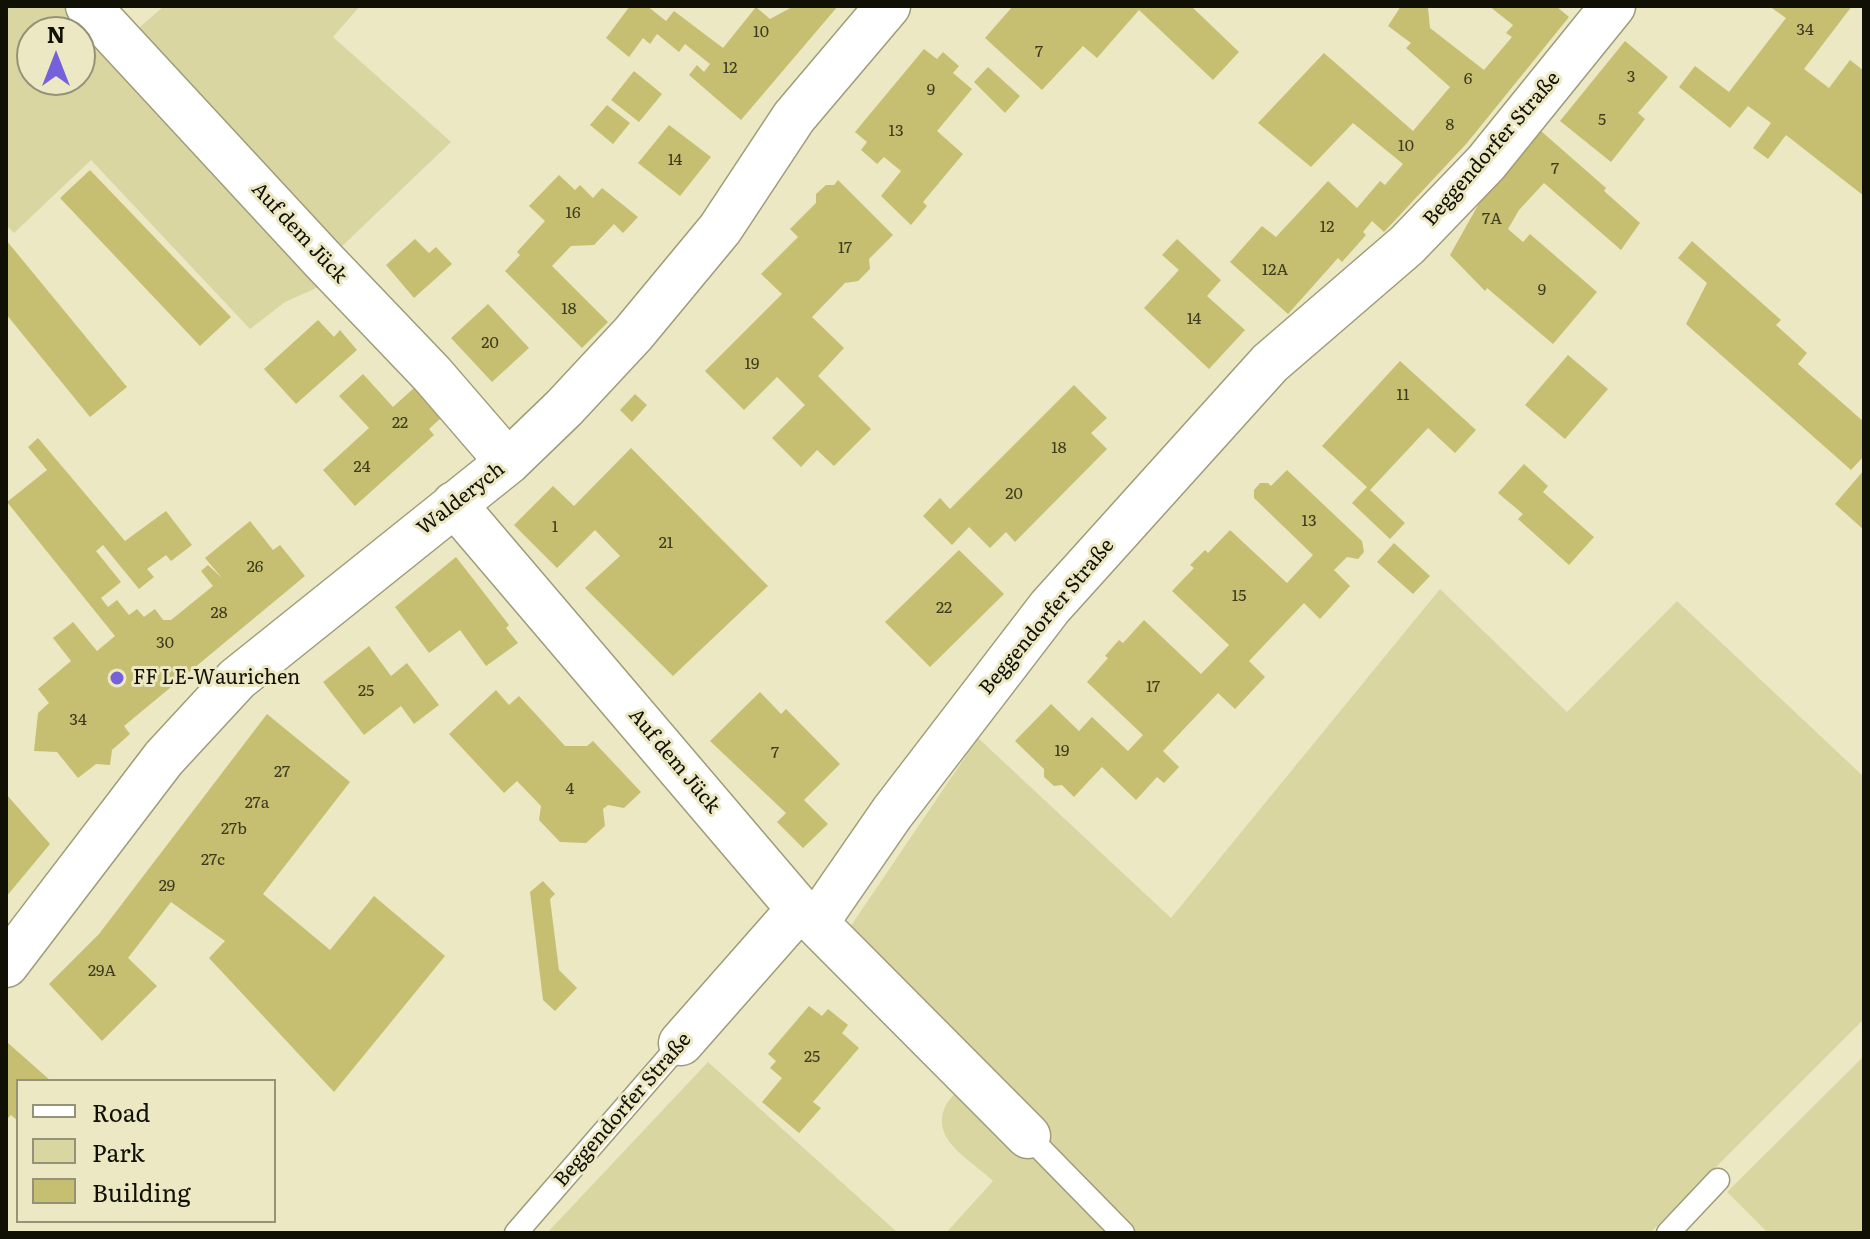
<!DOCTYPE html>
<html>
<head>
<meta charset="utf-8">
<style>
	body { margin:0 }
	#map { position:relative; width:1870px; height:1239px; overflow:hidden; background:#ebe8c3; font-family:Literata,serif }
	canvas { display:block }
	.frame { position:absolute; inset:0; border:8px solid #111004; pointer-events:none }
	.legend { position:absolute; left:16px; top:1079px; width:260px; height:144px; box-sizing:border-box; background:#ebe8c3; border:2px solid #949277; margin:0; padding:10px 14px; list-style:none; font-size:24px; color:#111004 }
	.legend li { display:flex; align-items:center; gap:16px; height:40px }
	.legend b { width:40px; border:2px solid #949277 }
	.north { position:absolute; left:16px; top:16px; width:80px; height:80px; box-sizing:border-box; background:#ebe8c3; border:2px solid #949277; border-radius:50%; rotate:0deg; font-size:22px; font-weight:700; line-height:32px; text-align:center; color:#111004 }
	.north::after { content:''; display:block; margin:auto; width:28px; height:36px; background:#7561dc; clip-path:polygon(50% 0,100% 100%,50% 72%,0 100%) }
</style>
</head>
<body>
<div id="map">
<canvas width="1870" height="1239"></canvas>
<div class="frame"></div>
<ul class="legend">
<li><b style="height:10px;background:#fff"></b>Road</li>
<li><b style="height:22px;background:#d9d6a2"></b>Park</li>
<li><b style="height:22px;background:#c6bf71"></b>Building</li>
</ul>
<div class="north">N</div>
</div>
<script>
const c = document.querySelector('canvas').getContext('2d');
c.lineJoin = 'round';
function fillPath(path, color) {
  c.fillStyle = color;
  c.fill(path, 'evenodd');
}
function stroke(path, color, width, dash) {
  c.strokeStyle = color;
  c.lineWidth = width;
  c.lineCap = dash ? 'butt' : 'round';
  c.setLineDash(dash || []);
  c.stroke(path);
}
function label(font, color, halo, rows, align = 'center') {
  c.font = font + ' Literata,serif';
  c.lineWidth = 6;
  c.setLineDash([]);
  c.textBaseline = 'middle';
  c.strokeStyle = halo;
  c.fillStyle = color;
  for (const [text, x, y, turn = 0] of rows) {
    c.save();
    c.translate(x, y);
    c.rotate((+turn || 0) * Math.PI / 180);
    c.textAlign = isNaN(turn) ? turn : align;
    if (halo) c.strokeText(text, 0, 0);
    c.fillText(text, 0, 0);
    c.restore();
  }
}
fillPath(new Path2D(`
	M 6,6 L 67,6 L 325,284 L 285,302 L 250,329 L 91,160 L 14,233 L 6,225 ZM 32,32 L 80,32 L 80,80 L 32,80 Z
	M 164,6 L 360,6 L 333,37 L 451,142 L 337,251 L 143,42 L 140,27 Z
	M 1440,589 L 1567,712 L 1677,601 L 1864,777 L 1864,1019 L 1650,1233 L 1135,1233 L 861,957 L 844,936 L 978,738 L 1171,918 Z
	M 1864,1056 L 1864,1233 L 1768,1233 L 1727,1192 Z
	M 708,1062 L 898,1233 L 547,1233 Z
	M 960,1087 L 1024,1147 L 1106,1233 L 946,1233 L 993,1181 C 973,1161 930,1141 945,1107 C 948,1100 956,1093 960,1087 Z`), '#d9d6a2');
fillPath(new Path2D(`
	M 630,6 L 647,6 L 666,21 L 674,11 L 723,48 L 756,7 L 770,19 L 794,6 L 838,6 L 741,120 L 689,75 L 697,65 L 704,72 L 710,64 L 685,44 L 679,52 L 657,34 L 650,44 L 643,38 L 629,57 L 606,38 Z
	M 1013,6 L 1191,6 L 1239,52 L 1213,80 L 1139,10 L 1097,58 L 1083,46 L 1042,90 L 985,38 Z
	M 1401,6 L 1428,8 L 1430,28 L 1484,70 L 1512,37 L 1506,33 L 1513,25 L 1489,6 L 1556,6 L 1569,17 L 1467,143 L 1384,232 L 1372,221 L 1363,232 L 1366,235 L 1342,262 L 1338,258 L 1288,314 L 1230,262 L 1262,226 L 1276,237 L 1328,181 L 1357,208 L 1380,181 L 1385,185 L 1403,164 L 1353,123 L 1311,167 L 1258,123 L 1324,53 L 1413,131 L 1450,87 L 1406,48 L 1411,43 L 1388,26 Z
	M 1769,6 L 1852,6 L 1804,69 L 1829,88 L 1850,60 L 1864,71 L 1864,196 L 1786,135 L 1768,159 L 1753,148 L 1771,123 L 1748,106 L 1730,128 L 1679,87 L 1695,66 L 1729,92 L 1786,18 Z
	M 1625,41 L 1668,77 L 1638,113 L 1645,119 L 1611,162 L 1560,121 Z
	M 924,49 L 937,59 L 943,52 L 959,66 L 953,73 L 972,89 L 937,131 L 963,154 L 923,202 L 927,206 L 911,225 L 881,196 L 901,171 L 884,157 L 877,164 L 861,150 L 867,142 L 855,132 Z
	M 988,67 L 1020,96 L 1005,113 L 974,82 Z
	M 634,71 L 662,94 L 639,122 L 611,100 Z
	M 607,105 L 630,123 L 613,144 L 590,125 Z
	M 1533,124 L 1606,188 L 1604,191 L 1640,223 L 1621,250 L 1544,183 L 1519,210 L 1508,229 L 1523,242 L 1530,234 L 1597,292 L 1553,344 L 1487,288 L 1485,291 L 1450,255 L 1495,175 Z
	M 669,125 L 711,157 L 680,196 L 638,163 Z
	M 90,170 L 231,317 L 200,346 L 60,198 Z
	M 559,175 L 575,190 L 580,185 L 593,198 L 602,188 L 638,217 L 623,233 L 614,224 L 594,245 L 571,246 L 552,266 L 608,322 L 582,348 L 505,271 L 520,255 L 517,252 L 545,221 L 529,206 Z
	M 838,180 L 893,235 L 869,259 L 870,269 L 858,281 L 845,283 L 812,317 L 844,348 L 818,376 L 871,429 L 834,466 L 817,450 L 801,467 L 772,438 L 805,405 L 777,377 L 744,410 L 705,371 L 782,294 L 761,274 L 798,237 L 790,229 L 816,203 L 816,194 L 826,185 L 834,185 Z
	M 415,239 L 429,253 L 436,247 L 452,264 L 414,298 L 386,265 Z
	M 1177,239 L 1221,280 L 1207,296 L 1245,330 L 1209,369 L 1144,308 L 1179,270 L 1162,255 Z
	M 6,240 L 127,387 L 90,417 L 6,314 Z
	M 1692,241 L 1781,320 L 1776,325 L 1807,353 L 1798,364 L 1864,422 L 1864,456 L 1851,470 L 1686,324 L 1707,283 L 1678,258 Z
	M 488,304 L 529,348 L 492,382 L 451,338 Z
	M 318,320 L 334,337 L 340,330 L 357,350 L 296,404 L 264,369 Z
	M 1568,355 L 1608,389 L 1565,439 L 1525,405 Z
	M 1400,361 L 1476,430 L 1455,453 L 1428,428 L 1370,490 L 1405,523 L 1390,539 L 1352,503 L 1367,487 L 1322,446 Z
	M 363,374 L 393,407 L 414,388 L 441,418 L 429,429 L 434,435 L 355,506 L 323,470 L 369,428 L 339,396 Z
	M 1074,385 L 1107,418 L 1091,433 L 1107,449 L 1015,542 L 1006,532 L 990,548 L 969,527 L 952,545 L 923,516 L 940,498 L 950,509 Z
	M 635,394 L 647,405 L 632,422 L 620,410 Z
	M 38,438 L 125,541 L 166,511 L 192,545 L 171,561 L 166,555 L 147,569 L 154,577 L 139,589 L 103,545 L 96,551 L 121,582 L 101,598 L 108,607 L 117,600 L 129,615 L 137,609 L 144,617 L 155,609 L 163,620 L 171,620 L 213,586 L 201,571 L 208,565 L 222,578 L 205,558 L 250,521 L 273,550 L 280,545 L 305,576 L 124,726 L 130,734 L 112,750 L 110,765 L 96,764 L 78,778 L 57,752 L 34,751 L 38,713 L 49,703 L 38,689 L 71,661 L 53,638 L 73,622 L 97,651 L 115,636 L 7,502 L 47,470 L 28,447 Z
	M 631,448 L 768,586 L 673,676 L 585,588 L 620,556 L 595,530 L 557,568 L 514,525 L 553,486 L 574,506 Z
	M 1524,464 L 1548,486 L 1543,492 L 1594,537 L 1569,565 L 1518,519 L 1523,514 L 1498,493 Z
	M 1287,470 L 1362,541 L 1364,552 L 1358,559 L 1347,557 L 1334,570 L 1350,586 L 1320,619 L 1304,603 L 1249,661 L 1265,677 L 1235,709 L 1218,693 L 1163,751 L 1179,767 L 1164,783 L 1157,777 L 1136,800 L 1102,767 L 1074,797 L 1062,785 L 1054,786 L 1044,777 L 1044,769 L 1015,741 L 1051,704 L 1079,731 L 1092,717 L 1128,751 L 1143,735 L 1087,682 L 1108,658 L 1105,656 L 1119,640 L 1123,643 L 1144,620 L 1201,674 L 1229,645 L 1172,591 L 1194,568 L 1190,565 L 1205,550 L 1208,553 L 1230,530 L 1287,583 L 1313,555 L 1254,498 L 1254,490 L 1260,483 L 1268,483 L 1271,486 Z
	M 1864,470 L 1864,530 L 1835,504 Z
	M 1394,543 L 1430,576 L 1413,594 L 1377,562 Z
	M 959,550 L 1004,594 L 930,667 L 885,622 Z
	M 456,557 L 509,625 L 506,628 L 518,643 L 486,666 L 460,630 L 429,653 L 395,607 Z
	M 369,646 L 391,676 L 407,663 L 439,705 L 414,724 L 401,706 L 364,735 L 323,682 Z
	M 496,690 L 509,705 L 519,696 L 565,746 L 587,746 L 593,741 L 641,792 L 624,808 L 608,805 L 603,809 L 605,826 L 586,843 L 560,842 L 539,820 L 541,806 L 517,781 L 504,793 L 449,734 Z
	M 760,692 L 781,714 L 786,709 L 840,764 L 804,800 L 828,824 L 803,848 L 777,822 L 786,813 L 710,741 Z
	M 267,714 L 350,782 L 263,894 L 330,950 L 374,896 L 445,956 L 334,1092 L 209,958 L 225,941 L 171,902 L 128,958 L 157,986 L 102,1041 L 49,984 L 99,934 Z
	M 6,794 L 50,844 L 6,897 L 7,834 Z
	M 543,881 L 555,894 L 550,899 L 559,970 L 577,988 L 555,1011 L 543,1000 L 530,892 Z
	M 809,1006 L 822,1016 L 828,1009 L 848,1025 L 842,1033 L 859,1048 L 813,1102 L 821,1108 L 799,1133 L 762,1102 L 782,1078 L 770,1068 L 776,1061 L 768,1054 Z
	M 8,1043 L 51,1081 L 18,1081 L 18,1121 L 11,1115 L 6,1120 L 6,1045 Z`), '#c6bf71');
const service = new Path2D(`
	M 1028,1136 L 1123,1233
	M 516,1233 L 681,1043
	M 1668,1233 L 1718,1180`);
const minor = new Path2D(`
	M 88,6 L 323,260 L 432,374 L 508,462
	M 454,504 L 799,909
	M 816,923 L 1028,1136
	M 6,965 L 164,758 L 237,679 L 508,462 L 564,408 L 633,334 L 720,229 L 794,117 L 888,6
	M 681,1043 L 799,909 L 816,923 L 892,813 L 1050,607 L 1270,363 L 1407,245 L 1486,163 L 1613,6`);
stroke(service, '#9e9c79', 25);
stroke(minor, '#9e9c79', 47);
stroke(service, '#fff', 22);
stroke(minor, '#fff', 44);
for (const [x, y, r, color] of [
	[117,678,8,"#7561dc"]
]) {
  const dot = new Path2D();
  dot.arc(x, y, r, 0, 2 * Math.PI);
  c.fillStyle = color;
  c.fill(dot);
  stroke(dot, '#ebe8c3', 3);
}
label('16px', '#3e3c1f', null, [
	["34",1805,30],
	["10",761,32],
	["7",1039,52],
	["12",730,68],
	["3",1631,77],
	["6",1468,79],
	["9",931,90],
	["5",1602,120],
	["8",1450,125],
	["13",896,131],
	["10",1406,146],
	["14",675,160],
	["7",1555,169],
	["16",573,213],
	["7A",1492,219],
	["12",1327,227],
	["17",845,248],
	["12A",1275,270],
	["9",1542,290],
	["18",569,309],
	["14",1194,319],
	["20",490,343],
	["19",752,364],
	["11",1403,395],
	["22",400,423],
	["18",1059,448],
	["24",362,467],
	["20",1014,494],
	["13",1309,521],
	["1",555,527],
	["21",666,543],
	["26",255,567],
	["15",1239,596],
	["22",944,608],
	["28",219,613],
	["30",165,643],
	["17",1153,687],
	["25",366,691],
	["34",78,720],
	["19",1062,751],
	["7",775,753],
	["27",282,772],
	["4",570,789],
	["27a",257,803],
	["27b",234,829],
	["27c",213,860],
	["29",167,886],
	["29A",102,971],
	["25",812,1057]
]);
label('20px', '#111004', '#ebe8c3', [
	["Beggendorfer Straße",1492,149,-49],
	["Auf dem Jück",299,233,47],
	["Walderych",461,499,-38],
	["Beggendorfer Straße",1047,617,-50],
	["Auf dem Jück",674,761,50],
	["Beggendorfer Straße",623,1110,-49]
]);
label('20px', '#111004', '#ebe8c3', [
	["FF LE-Waurichen",133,678]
], 'left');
</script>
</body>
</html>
